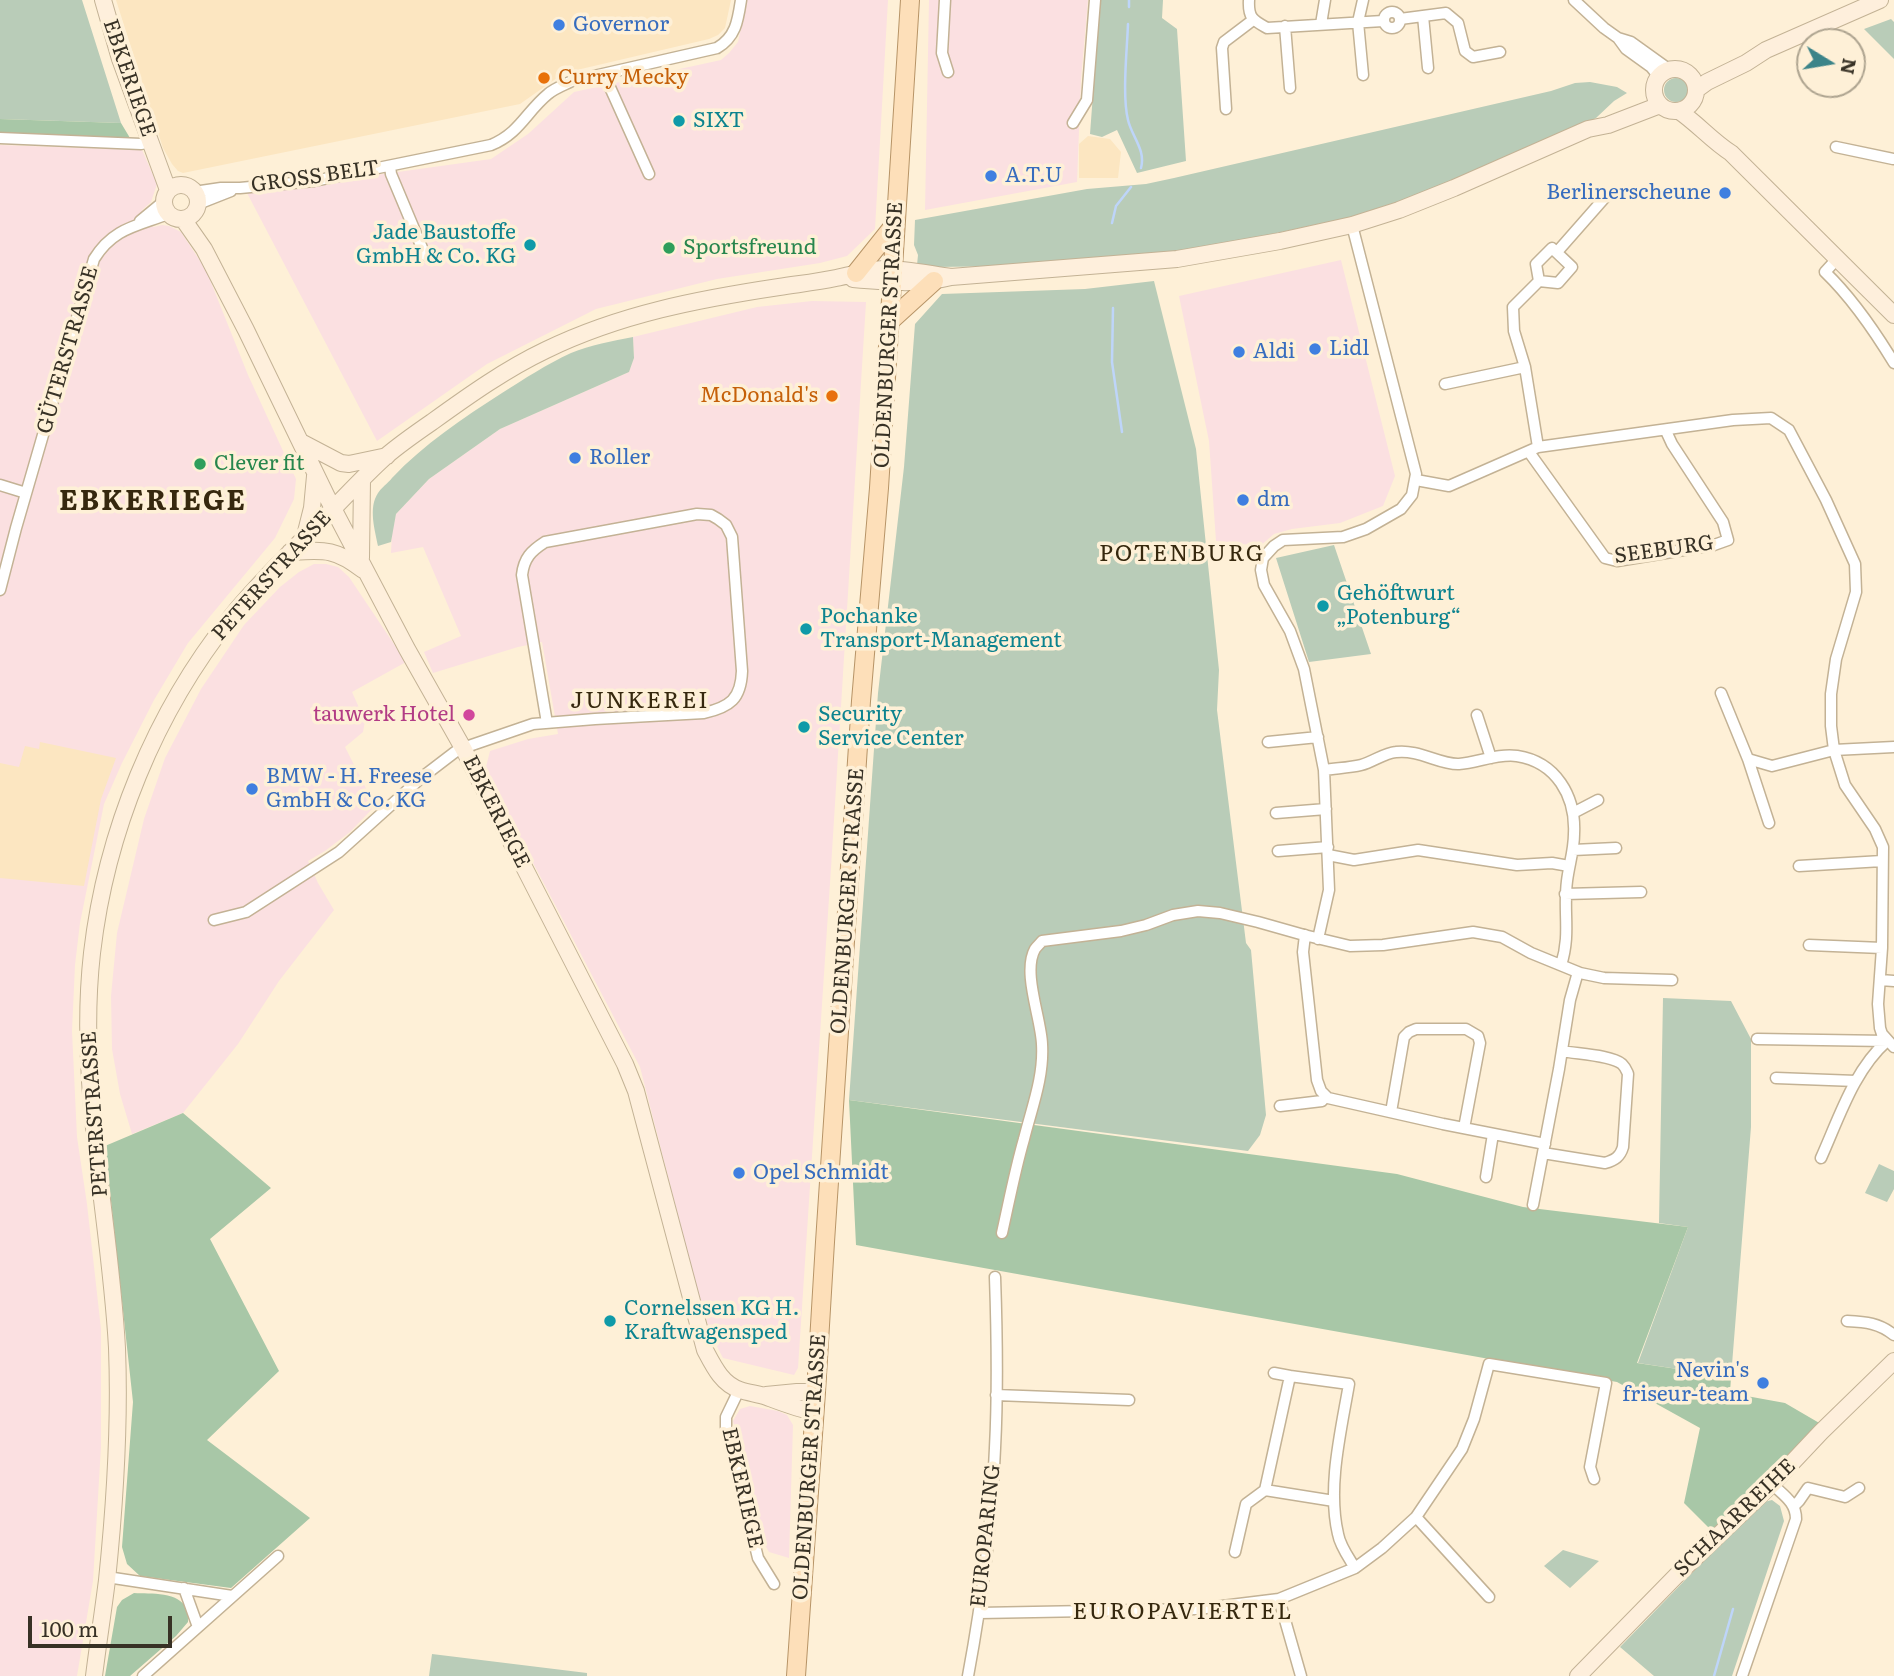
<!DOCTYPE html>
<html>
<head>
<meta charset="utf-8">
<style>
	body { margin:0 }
	#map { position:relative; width:1894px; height:1676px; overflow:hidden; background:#fef0d7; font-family:Literata,serif }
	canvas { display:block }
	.north { position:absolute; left:1796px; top:28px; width:70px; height:70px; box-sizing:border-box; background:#fef0d7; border:2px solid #aea490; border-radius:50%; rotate:101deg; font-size:19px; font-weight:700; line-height:28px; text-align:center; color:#373125 }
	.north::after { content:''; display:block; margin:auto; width:24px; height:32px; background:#3c8489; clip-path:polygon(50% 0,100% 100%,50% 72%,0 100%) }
	.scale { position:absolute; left:28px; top:1616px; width:144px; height:32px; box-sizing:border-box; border:4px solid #373125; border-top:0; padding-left:9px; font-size:21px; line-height:24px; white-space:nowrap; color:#373125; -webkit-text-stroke:5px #fef0d7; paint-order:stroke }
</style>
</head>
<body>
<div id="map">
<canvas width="1894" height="1676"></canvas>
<div class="north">N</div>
<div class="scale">100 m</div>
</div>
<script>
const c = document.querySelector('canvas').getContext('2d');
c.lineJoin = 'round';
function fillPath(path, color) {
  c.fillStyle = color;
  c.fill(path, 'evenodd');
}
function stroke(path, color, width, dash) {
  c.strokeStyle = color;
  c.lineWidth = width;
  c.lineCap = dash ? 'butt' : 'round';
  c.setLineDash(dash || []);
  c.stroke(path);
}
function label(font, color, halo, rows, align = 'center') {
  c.font = font + ' Literata,serif';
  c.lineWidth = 7;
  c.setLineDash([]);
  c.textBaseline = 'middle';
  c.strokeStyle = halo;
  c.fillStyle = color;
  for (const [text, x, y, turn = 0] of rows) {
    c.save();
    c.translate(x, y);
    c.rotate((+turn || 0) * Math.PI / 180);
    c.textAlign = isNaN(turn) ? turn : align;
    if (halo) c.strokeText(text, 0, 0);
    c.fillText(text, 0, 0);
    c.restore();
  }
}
fillPath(new Path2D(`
	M 745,0 L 888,0 L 875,229 L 847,256 L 820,263 L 717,279 L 596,309 L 487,364 L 377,441 L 247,193 L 491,159 L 528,134 L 574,92 L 721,60 L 729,53 L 738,42 L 743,19 Z
	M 929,0 L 1088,0 L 1081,79 L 1077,182 L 925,210 Z
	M 0,145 L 142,150 L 157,184 L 151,202 L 142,210 L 146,224 L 154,227 L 162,225 L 169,226 L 181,232 L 206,270 L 248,375 L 296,479 L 294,499 L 275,538 L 188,643 L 154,700 L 122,763 L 104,804 L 80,923 L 75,965 L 72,1031 L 77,1137 L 87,1204 L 101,1329 L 101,1447 L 93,1581 L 77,1676 L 0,1676 Z
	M 1341,260 L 1395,476 L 1383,506 L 1340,523 L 1292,529 L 1274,534 L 1260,546 L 1216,541 L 1209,441 L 1179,296 Z
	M 812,301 L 866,302 L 831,868 L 798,1368 L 794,1375 L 723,1358 L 711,1335 L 694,1278 L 640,1067 L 485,771 L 490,751 L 528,739 L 558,734 L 542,642 L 518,647 L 433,673 L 424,652 L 461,636 L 423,547 L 391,553 L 392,533 L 396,514 L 429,479 L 500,429 L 629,372 L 634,358 L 633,337 L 757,307 Z
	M 314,564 L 326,564 L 338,567 L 349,577 L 406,662 L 352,692 L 365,721 L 363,732 L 345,747 L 375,806 L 350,832 L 325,851 L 308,861 L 318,883 L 334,910 L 279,981 L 238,1044 L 183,1113 L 132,1134 L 120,1094 L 112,1049 L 111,996 L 117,933 L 144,819 L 165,758 L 201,689 L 244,625 L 280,587 L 299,572 Z
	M 750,1406 L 778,1411 L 787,1415 L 793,1425 L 789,1558 L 769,1552 L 762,1540 L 758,1523 L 733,1421 L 740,1409 Z`), '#fbe0e1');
fillPath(new Path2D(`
	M 116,0 L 731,0 L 725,28 L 718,35 L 709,39 L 564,73 L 520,104 L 183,173 L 178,171 L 172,164 L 163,148 Z
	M 1088,136 L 1110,139 L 1121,152 L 1118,178 L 1079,178 L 1079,144 Z
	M 40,742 L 116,758 L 101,799 L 84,886 L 0,878 L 0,763 L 19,767 L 25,746 L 39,749 Z`), '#fce6c1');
fillPath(new Path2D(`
	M 0,0 L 82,0 L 121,123 L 0,119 Z
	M 1100,0 L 1163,0 L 1162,18 L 1177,29 L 1186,161 L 1137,173 L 1117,130 L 1102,137 L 1090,134 Z
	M 1891,19 L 1894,22 L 1894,59 L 1864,29 Z
	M1664 90a12 12 0 1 1 24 0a12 12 0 1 1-24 0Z
	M 1590,82 L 1617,87 L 1627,93 L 1614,101 L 1596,118 L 1582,125 L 1460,179 L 1409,198 L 1350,217 L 1231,243 L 1168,255 L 1022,266 L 933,267 L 917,265 L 918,255 L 914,245 L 915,220 L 1087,189 L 1146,184 L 1174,178 L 1551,91 L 1575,83 Z
	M 1154,281 L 1196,449 L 1219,670 L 1217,710 L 1246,943 L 1251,950 L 1266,1115 L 1260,1135 L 1248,1151 L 849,1100 L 878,693 L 904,467 L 915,324 L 942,294 L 1085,289 Z
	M 633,337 L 634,358 L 629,372 L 500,429 L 429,479 L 396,514 L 391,542 L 378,546 C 375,530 368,508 378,493 C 381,488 388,483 392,478 C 424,444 463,418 502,393 C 524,379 547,364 571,353 C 590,345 613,341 633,337 Z
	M 1334,545 L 1371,654 L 1309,662 L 1276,558 Z
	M 1663,998 L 1731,1001 L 1751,1039 L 1751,1127 L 1731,1377 L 1638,1363 L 1688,1227 L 1659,1223 Z
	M 1879,1164 L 1894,1171 L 1894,1189 L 1887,1202 L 1865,1193 Z
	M 1772,1500 L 1780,1506 L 1784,1521 L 1732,1676 L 1654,1676 L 1620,1647 L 1760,1503 Z
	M 1563,1550 L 1599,1561 L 1570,1588 L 1544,1566 Z
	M 432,1654 L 587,1673 L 587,1676 L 429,1676 Z`), '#b9ccb8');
fillPath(new Path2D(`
	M 0,119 L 121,123 L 130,138 L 0,133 Z
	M 849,1100 L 1397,1174 L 1523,1207 L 1688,1227 L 1637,1363 L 1731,1377 L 1730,1393 L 1785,1403 L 1821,1424 L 1712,1531 L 1684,1503 L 1700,1428 L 1617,1382 L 856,1245 Z
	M 183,1113 L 271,1188 L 210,1239 L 279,1371 L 207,1440 L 310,1518 L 231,1588 L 140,1576 L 127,1564 L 122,1547 L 133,1402 L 105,1146 Z
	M 134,1593 C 150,1594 180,1591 187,1610 C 188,1614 188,1618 188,1622 L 176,1636 L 130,1676 L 105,1676 L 117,1607 L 122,1600 Z`), '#a8c7a7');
stroke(new Path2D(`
	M 1129,7 L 1129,0
	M 1128,24 C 1127,51 1122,95 1128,120 C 1132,137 1146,150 1141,168
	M 1112,223 L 1116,206 L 1131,187
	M 1113,308 L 1112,362 L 1122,432
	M 1714,1676 L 1733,1609`), '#bed5f9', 2.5);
const street = new Path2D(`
	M 945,0 L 942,53 L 948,72
	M 1249,0 C 1248,18 1253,20 1267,28 L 1383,21
	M 1363,0 L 1358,22 L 1363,75
	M 1574,0 L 1604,28 L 1618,38 L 1626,49 L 1651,67 L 1659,77
	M1384 20a8 8 0 1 1 16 0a8 8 0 1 1-16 0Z
	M 1423,16 L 1428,68
	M 1400,19 L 1446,13 L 1458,23 L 1465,51 L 1473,57 L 1500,52
	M 1321,24 L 1325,0
	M 1285,26 L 1290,88
	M 1618,38 L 1631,42 L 1670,70
	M 604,74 L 649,174
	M 1226,109 L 1222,48 L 1224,42 L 1253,20
	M 1073,123 L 1087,100 L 1095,0
	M 0,138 L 141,144 L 151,142
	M 1836,147 L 1893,159
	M 390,166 L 391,174 L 425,255
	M 194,192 L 221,188 L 240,188 L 314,181 L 491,145 C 520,133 526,112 548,94 C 555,88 564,85 572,81 L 717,48 C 736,37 738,20 741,0
	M 198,204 L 231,191
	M 140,221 L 163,202
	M 1557,252 L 1608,194
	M 1836,260 L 1825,272 C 1853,299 1874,330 1894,363
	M 1445,384 L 1525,367
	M 1538,447 L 1525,367 L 1514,331 L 1513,307 L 1539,281 L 1558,283 L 1572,267 L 1552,248 L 1536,264 L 1539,281
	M 1529,452 L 1605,558 L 1617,561 L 1714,545 L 1728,540 L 1723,522 L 1672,444 L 1666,431
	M 1416,480 L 1449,486 L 1538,447 L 1733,420 L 1771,418 L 1789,430 L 1826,500 L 1855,564 L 1856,592 L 1836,659 L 1831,694 L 1831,726 L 1834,750 L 1845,785 L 1875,829 L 1883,847 L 1882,948 L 1878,1004 L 1880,1028 L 1882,1034 L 1894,1047
	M 0,485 L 26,493
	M 0,590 L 16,528 L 94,259 C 113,228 137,226 168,214
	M 1721,693 L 1748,759 L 1772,766 L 1834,750 L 1894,747
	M 1477,715 L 1491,758
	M 1268,742 L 1318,737
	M 1748,759 L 1769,823
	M 1324,770 C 1336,768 1349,768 1361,765 C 1373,762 1384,753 1396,752 C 1419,749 1440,765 1459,764 C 1477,763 1498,753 1517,756 C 1556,762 1576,796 1574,834 C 1574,850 1569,865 1567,881 C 1563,912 1571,934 1561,965
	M 1276,813 L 1326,809
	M 1573,813 L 1598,800
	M 1573,850 L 1616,848
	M 1278,851 L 1328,847
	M 1328,855 L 1354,860 L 1418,850 L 1517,865 L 1552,863 L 1569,866
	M 1799,866 L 1882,861
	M 1565,894 L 1641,892
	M 214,920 L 246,912 L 339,852 L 421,778 L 455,752 L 463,748 L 533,724 L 595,719 L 704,713 C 730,707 741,699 742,671 L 732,537 L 726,525 L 718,519 L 711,515 L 697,514 L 545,542 C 531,551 524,558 522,575 L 547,723
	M 1305,935 L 1303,952 L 1317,1080 L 1321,1091 L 1328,1098 L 1443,1124 L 1545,1144
	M 1318,939 L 1329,890 L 1324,770 L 1304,669 L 1290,631 L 1264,585 L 1261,570 L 1263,558 L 1274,546 L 1283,540 L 1343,537 L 1366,529 L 1401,509 L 1412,495 L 1416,474 L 1352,225
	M 1809,945 L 1882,948
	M 1880,980 L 1894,981
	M 1757,1039 L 1887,1041
	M 1776,1078 L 1856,1081
	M 1280,1106 L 1322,1101 L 1326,1096
	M 1391,1112 L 1404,1037 L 1409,1032 L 1416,1029 L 1466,1029 L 1478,1036 L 1480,1043 L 1464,1128
	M 1543,1153 L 1605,1163 C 1615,1160 1620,1157 1623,1147 L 1628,1074 C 1626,1069 1626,1068 1622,1064 C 1611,1055 1577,1054 1562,1051
	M 1821,1158 C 1839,1118 1854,1070 1887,1041
	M 1486,1177 L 1493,1134
	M 1533,1205 L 1559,1069 L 1570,1000 L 1578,972
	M 1002,1233 C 1009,1202 1015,1170 1024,1139 C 1032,1107 1044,1077 1042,1044 C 1041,1018 1022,972 1035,949 C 1037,946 1040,944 1042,941 L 1121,931 L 1146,925 L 1173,915 L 1198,911 L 1220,913 L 1258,922 L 1304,935 L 1350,946 L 1383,945 L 1473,932 L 1502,937 L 1531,953 L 1580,973 L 1604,978 L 1672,980
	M 1847,1321 C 1866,1322 1879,1323 1894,1335
	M 1274,1373 L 1290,1376
	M 739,1390 L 726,1417 L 726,1427 L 758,1558 L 774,1584
	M 996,1395 L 1129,1400
	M 1334,1501 L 1265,1490 L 1290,1376 L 1349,1384 C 1341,1431 1327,1487 1338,1534 C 1340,1546 1349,1558 1355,1568
	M 1794,1506 L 1799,1501 L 1808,1488 L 1845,1497 L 1859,1488
	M 1416,1517 L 1489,1597
	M 1235,1552 L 1246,1504 L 1265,1490
	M 107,1577 L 232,1596
	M 184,1588 L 198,1627
	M 1279,1599 L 1301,1676
	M 979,1613 L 1198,1609 L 1279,1599 L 1355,1568 L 1382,1548 L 1416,1517 L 1462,1449 L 1474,1419 L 1489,1364 L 1606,1383 L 1590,1467 L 1594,1479
	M 143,1676 L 278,1556
	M 968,1676 C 982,1601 992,1524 995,1448 C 998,1391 997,1334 995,1277
	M 1742,1676 L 1796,1519 C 1796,1502 1783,1495 1772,1484`);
const secondary = new Path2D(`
	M 103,0 L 120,59 L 168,190
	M1654 90a21 21 0 1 1 42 0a21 21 0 1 1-42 0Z
	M 1696,90 L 1707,82 L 1746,63 L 1766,50 L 1880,0
	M 1679,111 C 1698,124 1712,141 1731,153 L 1894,315
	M164 202a17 17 0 1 1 34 0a17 17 0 1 1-34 0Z
	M 183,219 L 204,249 L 246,330 L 327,497 L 407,649 L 463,748 L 625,1064 L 636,1091 L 705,1350 C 714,1367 722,1384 740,1390 C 749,1393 759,1394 767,1397 C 783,1403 798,1409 815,1412
	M 853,279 C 886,282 920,285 951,277 L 1177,259 L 1280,241 L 1352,225 L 1399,210 L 1454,188 L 1588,129 L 1608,125 L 1660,105
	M 301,442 L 341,463 L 349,464 L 387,456
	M 305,536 L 312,508 L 315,476
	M 290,552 C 324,550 335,548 363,570
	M 361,558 L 362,480
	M 766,1395 L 797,1392 L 816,1392
	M 94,1676 C 98,1644 103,1612 107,1580 C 115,1503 120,1425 117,1348 C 110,1216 77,1086 92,953 C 106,832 155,712 231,617 C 259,582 292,551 324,518 C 344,498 364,476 385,457 C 400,444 416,433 432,422 C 468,396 506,369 546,350 C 620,314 699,299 779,287 C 798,284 817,282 836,278 C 852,275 867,270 884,269 C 906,269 929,274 951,277
	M 1578,1676 L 1676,1576 L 1772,1484 L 1821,1432 L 1894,1361`);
const primary = new Path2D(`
	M 856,273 L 895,224
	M 890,321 L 934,281
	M 796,1676 L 816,1392 L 825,1242 L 861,701 L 879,488 L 910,0`);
stroke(street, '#c3b295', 13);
stroke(secondary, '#c3b295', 18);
stroke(primary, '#b79467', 20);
stroke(street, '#fff', 10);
stroke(secondary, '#feefdc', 16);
stroke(primary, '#fddfb9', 18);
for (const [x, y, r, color] of [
	[559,25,7,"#3f7fe0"],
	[544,78,7,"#e8710a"],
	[679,121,7,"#0f9aa8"],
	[991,176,7,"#3f7fe0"],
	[1725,193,7,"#3f7fe0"],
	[530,245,7,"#0f9aa8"],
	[669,248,7,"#2e9e5b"],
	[1315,349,7,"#3f7fe0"],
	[1239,352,7,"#3f7fe0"],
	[832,396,7,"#e8710a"],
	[575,458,7,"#3f7fe0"],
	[200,464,7,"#2e9e5b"],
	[1243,500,7,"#3f7fe0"],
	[1323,606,7,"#0f9aa8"],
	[806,629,7,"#0f9aa8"],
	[469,715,7,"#d1479c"],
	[804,727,7,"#0f9aa8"],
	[252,789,7,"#3f7fe0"],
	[739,1173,7,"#3f7fe0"],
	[610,1321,7,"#0f9aa8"],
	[1763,1383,7,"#3f7fe0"]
]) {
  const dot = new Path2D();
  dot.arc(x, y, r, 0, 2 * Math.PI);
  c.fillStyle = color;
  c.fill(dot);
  stroke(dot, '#fef0d7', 2.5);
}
label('21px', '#366cbe', '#fef0d7', [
	["Governor",573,25],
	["A.T.U",1005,176],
	["Berlinerscheune",1711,193,"right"],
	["Lidl",1329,349],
	["Aldi",1253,352],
	["Roller",589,458],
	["dm",1257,500],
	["BMW - H. Freese",266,777],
	["GmbH & Co. KG",266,801],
	["Opel Schmidt",753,1173],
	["Nevin's",1749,1371,"right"],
	["friseur-team",1749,1395,"right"]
], 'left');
label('21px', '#373125', '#fef0d7', [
	["EBKERIEGE",129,78,71],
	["GROSS BELT",315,177,-8],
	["OLDENBURGER STRASSE",889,335,-87],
	["GÜTERSTRASSE",68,350,-74],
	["SEEBURG",1664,550,-8],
	["PETERSTRASSE",272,576,-48],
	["EBKERIEGE",496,812,63],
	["OLDENBURGER STRASSE",848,901,-86],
	["PETERSTRASSE",95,1114,-94],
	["OLDENBURGER STRASSE",810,1467,-86],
	["EBKERIEGE",742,1488,77],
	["SCHAARREIHE",1735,1518,-44],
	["EUROPARING",986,1536,-84]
]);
label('21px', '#c56008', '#fef0d7', [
	["Curry Mecky",558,78],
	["McDonald's",818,396,"right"]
], 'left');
label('21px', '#0d838f', '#fef0d7', [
	["SIXT",693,121],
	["Jade Baustoffe",516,233,"right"],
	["GmbH & Co. KG",516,257,"right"],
	["Gehöftwurt",1337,594],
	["„Potenburg“",1337,618],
	["Pochanke",820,617],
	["Transport-Management",820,641],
	["Security",818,715],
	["Service Center",818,739],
	["Cornelssen KG H.",624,1309],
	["Kraftwagensped",624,1333]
], 'left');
label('21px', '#27864d', '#fef0d7', [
	["Sportsfreund",683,248],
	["Clever fit",214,464]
], 'left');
label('21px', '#b23c85', '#fef0d7', [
	["tauwerk Hotel",455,715]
], 'right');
c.letterSpacing = '2px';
label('23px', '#36280e', '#fef0d7', [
	["POTENBURG",1182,554],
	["JUNKEREI",640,701],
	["EUROPAVIERTEL",1183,1612]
]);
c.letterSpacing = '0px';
c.letterSpacing = '2px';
label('bold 28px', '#36280e', '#fef0d7', [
	["EBKERIEGE",153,502]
]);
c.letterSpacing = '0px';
</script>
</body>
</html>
